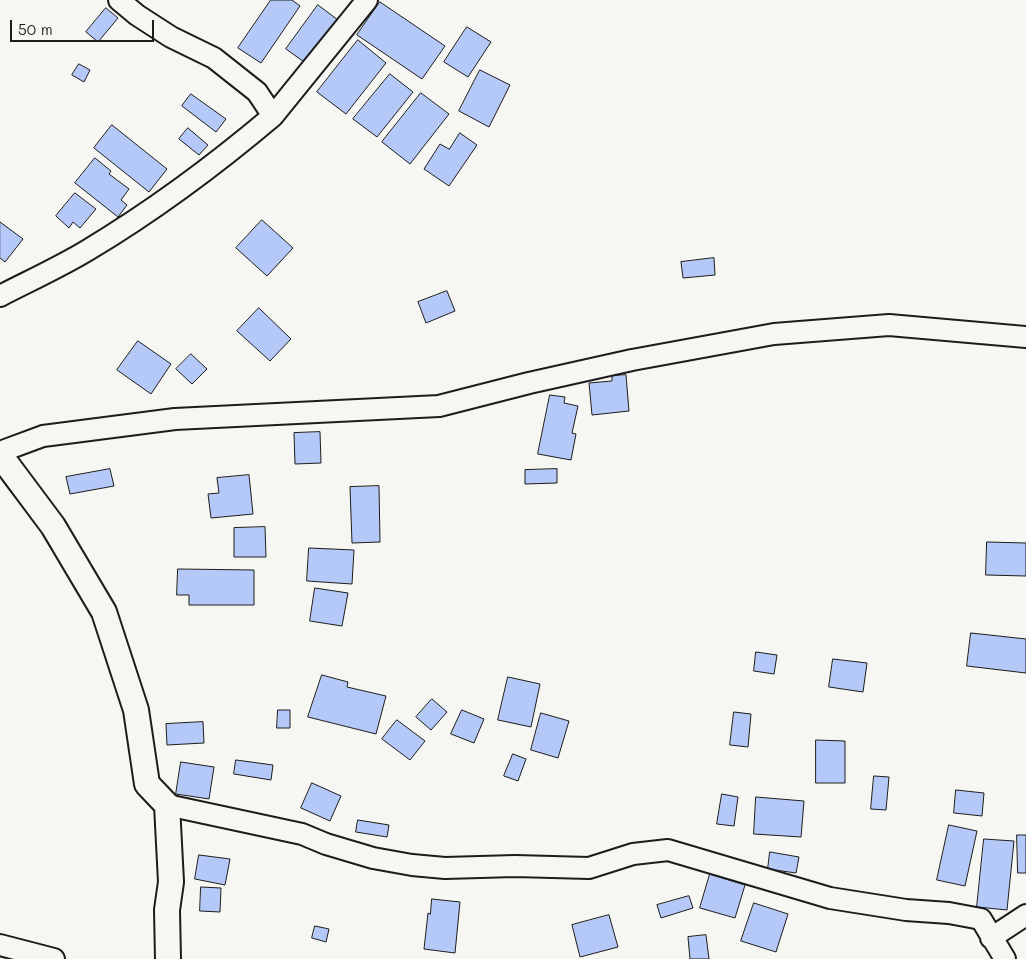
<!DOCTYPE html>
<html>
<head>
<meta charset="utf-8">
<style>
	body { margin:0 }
	#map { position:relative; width:1026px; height:959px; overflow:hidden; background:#f6f6f2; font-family:Mali,sans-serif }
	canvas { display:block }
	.scale { position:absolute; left:10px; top:20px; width:144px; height:22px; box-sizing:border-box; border:2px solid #1c1c1c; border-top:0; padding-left:6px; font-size:15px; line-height:18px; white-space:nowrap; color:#1c1c1c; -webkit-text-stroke:4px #f6f6f2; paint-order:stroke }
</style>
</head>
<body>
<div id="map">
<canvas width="1026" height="959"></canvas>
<div class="scale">50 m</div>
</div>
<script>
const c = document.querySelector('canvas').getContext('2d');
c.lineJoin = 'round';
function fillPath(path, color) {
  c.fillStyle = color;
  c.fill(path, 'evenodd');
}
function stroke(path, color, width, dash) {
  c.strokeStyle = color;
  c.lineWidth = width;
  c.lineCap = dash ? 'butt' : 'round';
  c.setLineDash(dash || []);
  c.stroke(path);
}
const building = new Path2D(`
	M 271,0 L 292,0 L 300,6 L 261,63 L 238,48 Z
	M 380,2 L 445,46 L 422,79 L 357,35 Z
	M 318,5 L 342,23 L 311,67 L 286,49 Z
	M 106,8 L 118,18 L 98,42 L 86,32 Z
	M 467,27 L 491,42 L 468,77 L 444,62 Z
	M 358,40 L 386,63 L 346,114 L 317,92 Z
	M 79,64 L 90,70 L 84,82 L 72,75 Z
	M 480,70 L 510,85 L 489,127 L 459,111 Z
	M 390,74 L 413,92 L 377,137 L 353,119 Z
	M 421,93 L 449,114 L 410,164 L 382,142 Z
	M 191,94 L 226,119 L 216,132 L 182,106 Z
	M 112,125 L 167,169 L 149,192 L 94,148 Z
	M 188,128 L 208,145 L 199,155 L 179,139 Z
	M 460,133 L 477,145 L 449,186 L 424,169 L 440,144 L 449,149 Z
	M 95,158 L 111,171 L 109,174 L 129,189 L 121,200 L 127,205 L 118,217 L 75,183 Z
	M 75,193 L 96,209 L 80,228 L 73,222 L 69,228 L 56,216 Z
	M 262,220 L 293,248 L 267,276 L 236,248 Z
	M 0,222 L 23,239 L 5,262 L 0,258 Z
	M 714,258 L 715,275 L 683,278 L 681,262 Z
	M 447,291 L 455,311 L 426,323 L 418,302 Z
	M 259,308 L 291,339 L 270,361 L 237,331 Z
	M 138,341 L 171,364 L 151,394 L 117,370 Z
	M 191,354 L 207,369 L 192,384 L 176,369 Z
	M 626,375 L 629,411 L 592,415 L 589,383 L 612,381 L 612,376 Z
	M 550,395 L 565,397 L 564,403 L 578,406 L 572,433 L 576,434 L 571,460 L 538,454 Z
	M 320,432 L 321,463 L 295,464 L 294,433 Z
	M 110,469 L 114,486 L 70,494 L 66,477 Z
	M 557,469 L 557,483 L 525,484 L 525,470 Z
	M 249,475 L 253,514 L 211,518 L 208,494 L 219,493 L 217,478 Z
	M 379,486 L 380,542 L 352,543 L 350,487 Z
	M 265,527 L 266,557 L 234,557 L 234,528 Z
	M 987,542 L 1026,543 L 1026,576 L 986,575 Z
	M 309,548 L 354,550 L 352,584 L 307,581 Z
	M 178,569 L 254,570 L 254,605 L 189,605 L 189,595 L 177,595 Z
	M 315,588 L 348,593 L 342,626 L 310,621 Z
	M 971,633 L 1026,639 L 1026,673 L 967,666 Z
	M 756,652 L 777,655 L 774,674 L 754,671 Z
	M 833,659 L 867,663 L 863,692 L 829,687 Z
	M 322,675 L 348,682 L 347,687 L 386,696 L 376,734 L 308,717 Z
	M 508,677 L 540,684 L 531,727 L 498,720 Z
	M 432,699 L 447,712 L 431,730 L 416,717 Z
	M 278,710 L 290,710 L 290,728 L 277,728 Z
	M 462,710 L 484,719 L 474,743 L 451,734 Z
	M 734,712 L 751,714 L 748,747 L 730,745 Z
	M 541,713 L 569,721 L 558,758 L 531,750 Z
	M 397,720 L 425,741 L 410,760 L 382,739 Z
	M 203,722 L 204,743 L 167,745 L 166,724 Z
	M 816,740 L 845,741 L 845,783 L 816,783 Z
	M 513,754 L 526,759 L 518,781 L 504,776 Z
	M 236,760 L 273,765 L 271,780 L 234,774 Z
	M 181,762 L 214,767 L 209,799 L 176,794 Z
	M 874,776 L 889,777 L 886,810 L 871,809 Z
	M 312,783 L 341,796 L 330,821 L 301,808 Z
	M 956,790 L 984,793 L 982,816 L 954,813 Z
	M 722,794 L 738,797 L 734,826 L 717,824 Z
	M 756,797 L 804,801 L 801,837 L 754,834 Z
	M 358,820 L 389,825 L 387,837 L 356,832 Z
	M 949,825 L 977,831 L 965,886 L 937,880 Z
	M 1017,835 L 1026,835 L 1026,873 L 1018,873 Z
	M 984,839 L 1014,841 L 1007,910 L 977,907 Z
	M 770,852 L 799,857 L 796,873 L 768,869 Z
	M 199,855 L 230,859 L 225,885 L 195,879 Z
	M 710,874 L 745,885 L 735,918 L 700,908 Z
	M 201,887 L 221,888 L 220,912 L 200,911 Z
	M 689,896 L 693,908 L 661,918 L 657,905 Z
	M 432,899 L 460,902 L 455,953 L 424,949 L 428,913 L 430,914 Z
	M 754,903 L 788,914 L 776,952 L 741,941 Z
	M 609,915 L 618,947 L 580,957 L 572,925 Z
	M 315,926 L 329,929 L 326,942 L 312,938 Z
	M 706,935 L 709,959 L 690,959 L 688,937 Z`);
fillPath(building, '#b5c9f8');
stroke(building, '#1c1c1c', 1);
const minor = new Path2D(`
	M 273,116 L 367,0
	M 0,296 C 29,281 60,267 88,250 C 153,211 215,165 273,116 L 257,92 L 214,58 L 171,37 L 137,15 L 119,0
	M 0,452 L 43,436 L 175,419 L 439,406 L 529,383 L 632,360 L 774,334 L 889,325 L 1026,337
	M 167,805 L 302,834 L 326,844 L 373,858 L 412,865 L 445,868 L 515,866 L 589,868 L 633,854 L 668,850 L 830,898 L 906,910 L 949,913 L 981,919 L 1005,959
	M 991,938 L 1026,915
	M 0,945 L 54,959`);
const tertiary = new Path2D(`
	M 0,455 L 53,526 L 104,612 L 136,710 L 147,784 L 167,805 L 171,882 L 167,910 L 168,959`);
stroke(minor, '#1c1c1c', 24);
stroke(tertiary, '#1c1c1c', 28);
stroke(minor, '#f6f6f2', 20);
stroke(tertiary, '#f6f6f2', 24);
</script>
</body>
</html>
